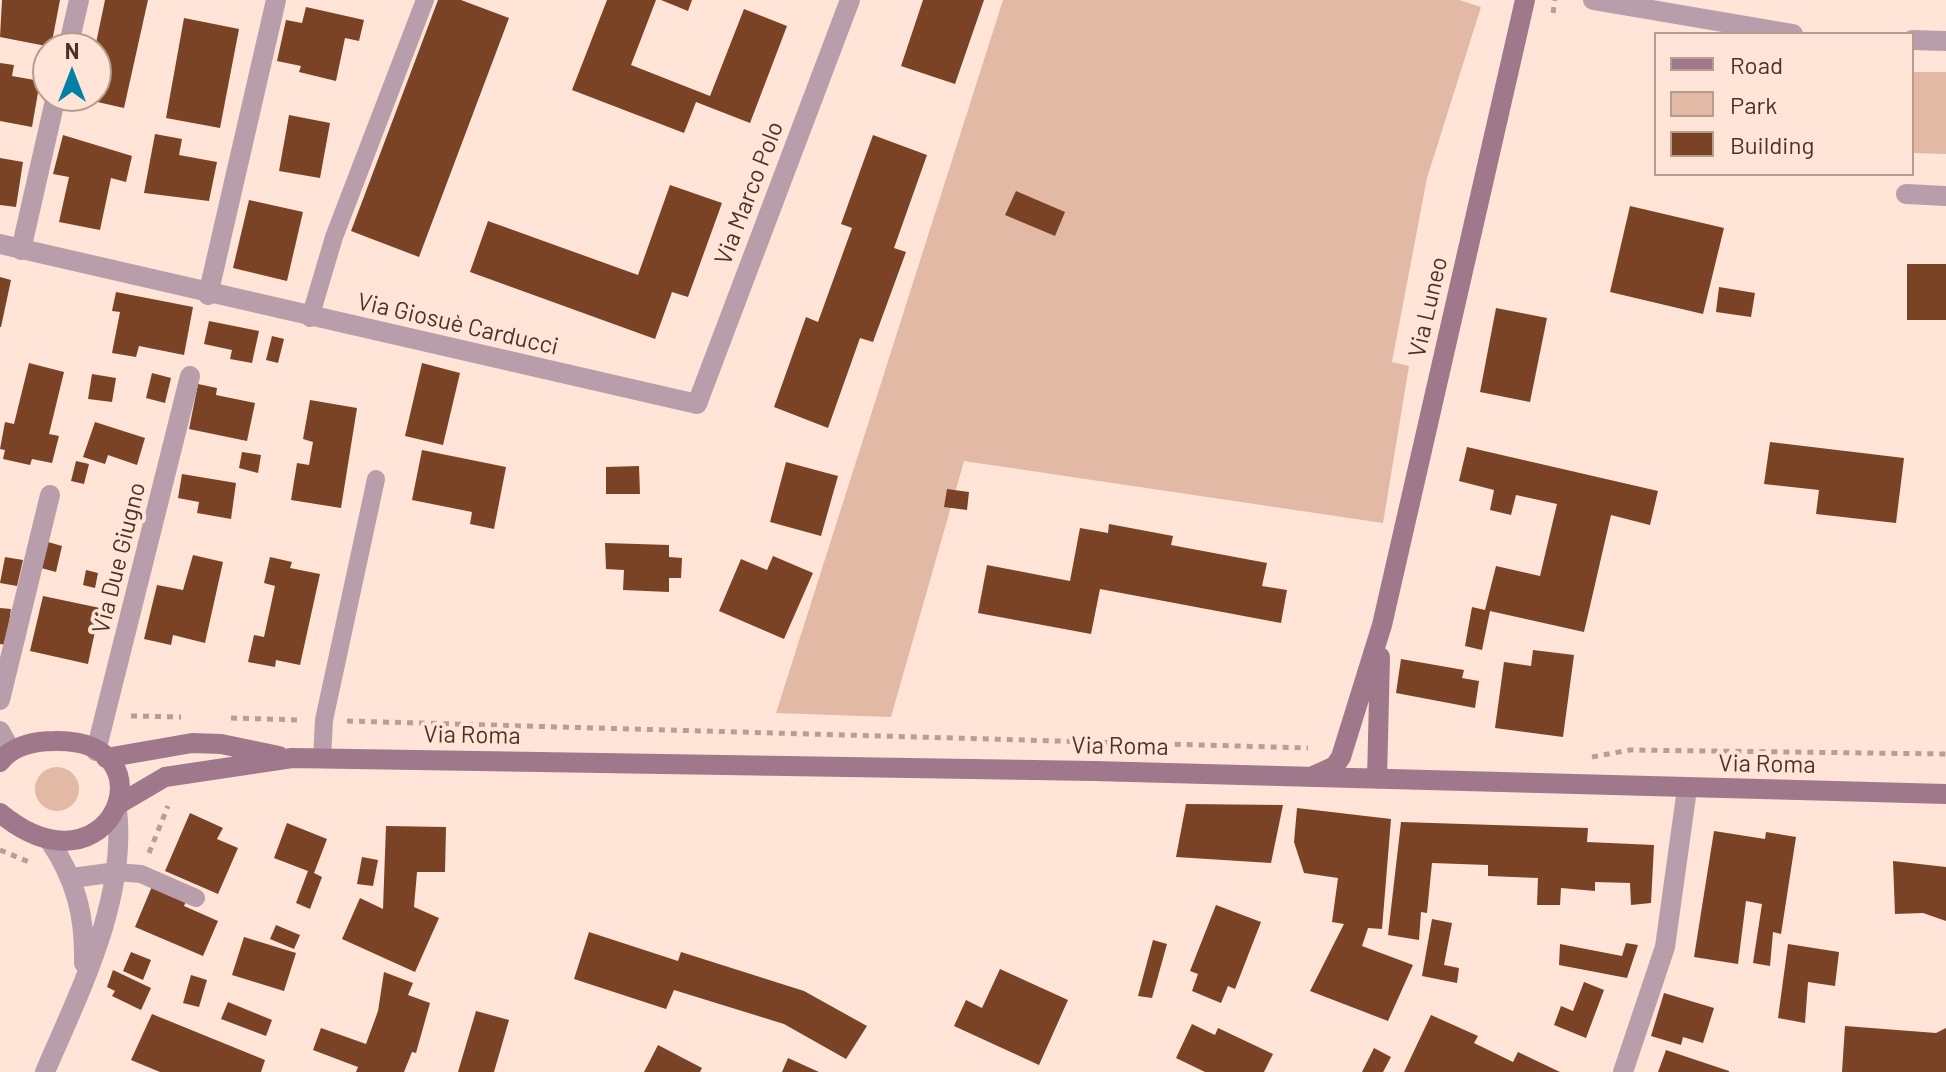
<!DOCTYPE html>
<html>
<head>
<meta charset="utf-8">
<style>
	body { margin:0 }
	#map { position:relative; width:1946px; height:1072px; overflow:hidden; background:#ffe4d7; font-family:Barlow,sans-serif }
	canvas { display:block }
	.legend { position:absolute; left:1654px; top:32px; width:260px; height:144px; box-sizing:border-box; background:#ffe4d7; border:2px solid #b79d90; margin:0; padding:10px 14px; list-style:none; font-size:24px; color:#4b3225 }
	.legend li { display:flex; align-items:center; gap:16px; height:40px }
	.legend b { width:40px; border:2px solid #b79d90 }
	.north { position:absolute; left:32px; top:32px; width:80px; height:80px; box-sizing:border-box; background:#ffe4d7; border:2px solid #b79d90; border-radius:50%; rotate:0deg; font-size:22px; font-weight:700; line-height:32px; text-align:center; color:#4b3225 }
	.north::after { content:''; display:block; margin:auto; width:28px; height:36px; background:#0480a6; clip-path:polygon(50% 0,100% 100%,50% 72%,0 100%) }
</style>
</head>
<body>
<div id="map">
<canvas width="1946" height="1072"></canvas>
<ul class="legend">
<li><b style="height:10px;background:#9f788b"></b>Road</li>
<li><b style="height:22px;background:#e1b9a5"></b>Park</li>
<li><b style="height:22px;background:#7a4326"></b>Building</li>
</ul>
<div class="north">N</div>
</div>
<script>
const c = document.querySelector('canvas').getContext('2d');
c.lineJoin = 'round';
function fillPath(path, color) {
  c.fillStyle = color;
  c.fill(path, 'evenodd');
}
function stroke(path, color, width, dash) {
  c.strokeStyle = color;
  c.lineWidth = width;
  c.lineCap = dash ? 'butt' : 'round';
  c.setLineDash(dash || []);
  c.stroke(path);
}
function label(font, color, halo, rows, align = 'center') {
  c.font = font + ' Barlow,sans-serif';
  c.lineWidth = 8;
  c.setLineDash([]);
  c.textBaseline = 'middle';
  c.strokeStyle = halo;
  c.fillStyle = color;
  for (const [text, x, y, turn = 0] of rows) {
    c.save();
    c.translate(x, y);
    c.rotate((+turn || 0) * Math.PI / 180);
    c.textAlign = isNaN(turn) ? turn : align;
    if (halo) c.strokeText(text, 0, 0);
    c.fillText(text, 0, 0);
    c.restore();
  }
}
fillPath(new Path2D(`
	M 1003,0 L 1459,0 L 1481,7 L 1427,178 L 1392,362 L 1409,366 L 1383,523 L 964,461 L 891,717 L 776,713 Z
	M 1912,72 L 1946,72 L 1946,154 L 1912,153 Z
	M35 789a22 22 0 1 1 44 0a22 22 0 1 1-44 0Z`), '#e1b9a5');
fillPath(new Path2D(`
	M 2,0 L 60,0 L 51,47 L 0,37 Z
	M 105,0 L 148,0 L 124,108 L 84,99 L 96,96 L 95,48 Z
	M 438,0 L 461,0 L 509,18 L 419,257 L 351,231 Z
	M 607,0 L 656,0 L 631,65 L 710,96 L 744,9 L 787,26 L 750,123 L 696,102 L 684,133 L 572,90 Z
	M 661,0 L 692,0 L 688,11 Z
	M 923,0 L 984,0 L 955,84 L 901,66 Z
	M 306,7 L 364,20 L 359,41 L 345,38 L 336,81 L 299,72 L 301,66 L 277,61 L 286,20 L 302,23 Z
	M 184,18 L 239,29 L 220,128 L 166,118 Z
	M 0,63 L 14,65 L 12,76 L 40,81 L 32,127 L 0,121 Z
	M 289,115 L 330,123 L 320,178 L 279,171 Z
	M 155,134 L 182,139 L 179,155 L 217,162 L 209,201 L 144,193 Z
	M 63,135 L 132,156 L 126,182 L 111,178 L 100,230 L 59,222 L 69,177 L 53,174 Z
	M 873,135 L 927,155 L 894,248 L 906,252 L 873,342 L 860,338 L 828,428 L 774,407 L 806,317 L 818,322 L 852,228 L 841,224 Z
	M 0,158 L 23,162 L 16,207 L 0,205 Z
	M 670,185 L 722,203 L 688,297 L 672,292 L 655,339 L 470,272 L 488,221 L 638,275 Z
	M 1016,191 L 1065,212 L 1055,236 L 1005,215 Z
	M 249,200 L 303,212 L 287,281 L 233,268 Z
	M 1630,206 L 1724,228 L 1703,314 L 1610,292 Z
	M 1907,264 L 1946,264 L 1946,320 L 1907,320 Z
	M 0,277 L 11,280 L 1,327 L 0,327 Z
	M 1719,287 L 1755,293 L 1751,317 L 1716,312 Z
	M 116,292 L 193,307 L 184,355 L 139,346 L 136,357 L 112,353 L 120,312 L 112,311 Z
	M 1496,308 L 1547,318 L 1530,402 L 1480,392 Z
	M 209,321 L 259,331 L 252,363 L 230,359 L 232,350 L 204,344 Z
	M 272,336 L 284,339 L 278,363 L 266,360 Z
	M 29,363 L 64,372 L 49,434 L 59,436 L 52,463 L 32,459 L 30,465 L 3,459 L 5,450 L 0,449 L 5,422 L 14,424 Z
	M 422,363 L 460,373 L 443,445 L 405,436 Z
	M 152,373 L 171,378 L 165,403 L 146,398 Z
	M 92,374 L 116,378 L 112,402 L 88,399 Z
	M 198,384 L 217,388 L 216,395 L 255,403 L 247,441 L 189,429 Z
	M 310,400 L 357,408 L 341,508 L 291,500 L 297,463 L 309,465 L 313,442 L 303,439 Z
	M 95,422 L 145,438 L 137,465 L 108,455 L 105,464 L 83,457 Z
	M 1770,442 L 1904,458 L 1896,523 L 1816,514 L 1819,490 L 1764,484 Z
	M 1467,447 L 1658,491 L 1650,525 L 1611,515 L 1584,632 L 1490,611 L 1482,650 L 1465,646 L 1472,607 L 1485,610 L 1496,566 L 1540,576 L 1557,504 L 1516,495 L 1511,515 L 1490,510 L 1494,490 L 1459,481 Z
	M 422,450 L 506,467 L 494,529 L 470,524 L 472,512 L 412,500 Z
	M 242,452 L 261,455 L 258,473 L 239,468 Z
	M 76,461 L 89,464 L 84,484 L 71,481 Z
	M 786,462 L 838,476 L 821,536 L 770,522 Z
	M 639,466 L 640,494 L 606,494 L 606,467 Z
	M 182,474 L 236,483 L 231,519 L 197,513 L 199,502 L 178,498 Z
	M 947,489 L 969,492 L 967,510 L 944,507 Z
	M 1109,524 L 1173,536 L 1171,545 L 1267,563 L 1262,586 L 1287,590 L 1281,623 L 1100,589 L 1091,634 L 978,613 L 987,565 L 1070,581 L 1080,528 L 1108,533 Z
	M 48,542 L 62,546 L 56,572 L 41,568 Z
	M 605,543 L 669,545 L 669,557 L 682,558 L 681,578 L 669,578 L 669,592 L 623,590 L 624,570 L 606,569 Z
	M 193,555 L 223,562 L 205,643 L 173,635 L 171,645 L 144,639 L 157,585 L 183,590 Z
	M 773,556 L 813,573 L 784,639 L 719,611 L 741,559 L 767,570 Z
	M 5,557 L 23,560 L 17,586 L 0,583 Z
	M 270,557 L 292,562 L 290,568 L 320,574 L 300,665 L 276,660 L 275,667 L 248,662 L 254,635 L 264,637 L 275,586 L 264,583 Z
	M 86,570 L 98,573 L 95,588 L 83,585 Z
	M 43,596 L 100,608 L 88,664 L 30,651 Z
	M 0,608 L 11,609 L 6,645 L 0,644 Z
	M 1533,650 L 1574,655 L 1563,737 L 1495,728 L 1504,662 L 1531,666 Z
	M 1401,659 L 1464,670 L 1462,678 L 1479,681 L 1475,708 L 1396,693 Z
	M 1186,804 L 1283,805 L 1271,863 L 1176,857 Z
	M 1297,808 L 1391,819 L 1382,929 L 1368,928 L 1362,946 L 1413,965 L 1388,1021 L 1310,991 L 1344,924 L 1332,922 L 1338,878 L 1304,873 L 1294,842 Z
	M 190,813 L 223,828 L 217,839 L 238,848 L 218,894 L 165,871 Z
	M 1401,822 L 1588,828 L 1587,842 L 1654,845 L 1651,903 L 1631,905 L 1630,883 L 1595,882 L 1595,891 L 1561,888 L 1560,905 L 1537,905 L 1538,878 L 1488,876 L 1488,865 L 1432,863 L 1427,913 L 1421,912 L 1419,940 L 1388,935 Z
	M 287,823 L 327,839 L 314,873 L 322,877 L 310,909 L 296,903 L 308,871 L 274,858 Z
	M 386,826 L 446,827 L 445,872 L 417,872 L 414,907 L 439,918 L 415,972 L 342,939 L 360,898 L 383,909 Z
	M 1714,831 L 1765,839 L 1766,832 L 1796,837 L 1781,934 L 1773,932 L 1770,966 L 1753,963 L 1762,904 L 1746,901 L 1738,964 L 1694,957 Z
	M 362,857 L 378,860 L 373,886 L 357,884 Z
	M 1893,861 L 1946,867 L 1946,921 L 1923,913 L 1895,914 Z
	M 153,884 L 187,899 L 184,906 L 218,921 L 203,956 L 135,927 Z
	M 1216,905 L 1261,922 L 1235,989 L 1228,986 L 1221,1003 L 1192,991 L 1198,974 L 1190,971 Z
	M 1432,919 L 1452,923 L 1444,965 L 1459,968 L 1457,983 L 1422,976 Z
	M 276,925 L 300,935 L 294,949 L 270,939 Z
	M 589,932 L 678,961 L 681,952 L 804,991 L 867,1026 L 846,1059 L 784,1024 L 674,990 L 666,1009 L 574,979 Z
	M 244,937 L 296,953 L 284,991 L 232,975 Z
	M 1153,940 L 1167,944 L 1152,998 L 1138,996 Z
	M 1626,943 L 1638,945 L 1627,978 L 1559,965 L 1560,944 L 1622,956 Z
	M 1788,944 L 1839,952 L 1835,986 L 1808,982 L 1805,1023 L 1778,1018 Z
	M 131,952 L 151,960 L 143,980 L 123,971 Z
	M 1000,969 L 1068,1000 L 1039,1065 L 954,1026 L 966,1000 L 982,1008 Z
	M 113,970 L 151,988 L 141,1010 L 112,996 L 115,991 L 107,987 Z
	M 384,972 L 413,983 L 408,995 L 430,1003 L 416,1053 L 412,1052 L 404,1072 L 356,1072 L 358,1067 L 313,1050 L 321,1028 L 366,1044 L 378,1011 Z
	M 191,975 L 207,980 L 199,1007 L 183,1003 Z
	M 1584,982 L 1604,990 L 1586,1038 L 1554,1025 L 1561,1006 L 1573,1011 Z
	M 1664,993 L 1714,1008 L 1703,1043 L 1683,1037 L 1681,1045 L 1651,1036 Z
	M 228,1002 L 272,1020 L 266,1036 L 221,1019 Z
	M 476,1011 L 509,1020 L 494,1072 L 458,1072 Z
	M 152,1014 L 265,1060 L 261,1072 L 160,1072 L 131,1060 Z
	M 1431,1015 L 1478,1036 L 1474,1043 L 1513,1062 L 1518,1052 L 1560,1072 L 1404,1072 Z
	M 1192,1024 L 1215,1035 L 1218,1028 L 1273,1054 L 1264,1072 L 1205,1072 L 1176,1058 Z
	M 1845,1026 L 1936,1033 L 1946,1028 L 1946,1072 L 1842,1072 Z
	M 658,1045 L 702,1068 L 700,1072 L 644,1072 Z
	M 1374,1048 L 1391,1057 L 1383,1072 L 1362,1072 Z
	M 1666,1050 L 1729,1071 L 1729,1072 L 1658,1072 Z
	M 788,1058 L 819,1072 L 782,1072 Z`), '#7a4326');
stroke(new Path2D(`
	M 1553,13 L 1555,0
	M 131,716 L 181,717
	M 231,718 L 301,720
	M 347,721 L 1308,748
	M 1592,757 L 1630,750 L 1946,754
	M 0,850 L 29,862
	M 149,853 L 168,806`), '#b99e91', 5, [6, 6]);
stroke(new Path2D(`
	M 310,318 L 334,237 L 425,0
	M 322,759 L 324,720 L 376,479
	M 117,872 L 141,874 L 196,898`), '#b89eaa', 18);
stroke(new Path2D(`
	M 1593,0 L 1793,34
	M 1912,40 L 1946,41
	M 68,48 L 79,0
	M 1906,194 L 1946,196
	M 0,244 L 697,404 L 850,0
	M 21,250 L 56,96
	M 208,295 L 276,0
	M 0,700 L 50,495
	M 0,731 L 11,751
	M 96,751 L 190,376
	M 49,840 C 76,880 85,915 84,963
	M 72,878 L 117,872
	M 45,1072 C 80,990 127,900 117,809
	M 1623,1072 L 1665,947 L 1687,789`), '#b89eaa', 20);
stroke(new Path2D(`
	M 106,758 L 192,743 L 221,744 L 279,756
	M 0,762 C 13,745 35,741 55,741 C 175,738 112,905 0,813
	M 1315,775 L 1335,766 L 1341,757 L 1382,625 L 1525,0
	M 1377,779 L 1380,657
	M 119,804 L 165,777 L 292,758 L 1094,771 L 1946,794`), '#9f788b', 20);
label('24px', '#4b3225', '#ffe4d7', [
	["Via Marco Polo",749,193,-69],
	["Via Luneo",1428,307,-77],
	["Via Giosuè Carducci",458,324,13],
	["Via Due Giugno",119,558,-76],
	["Via Roma",472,735,1],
	["Via Roma",1120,746,1],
	["Via Roma",1767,764,1]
]);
</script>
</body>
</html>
